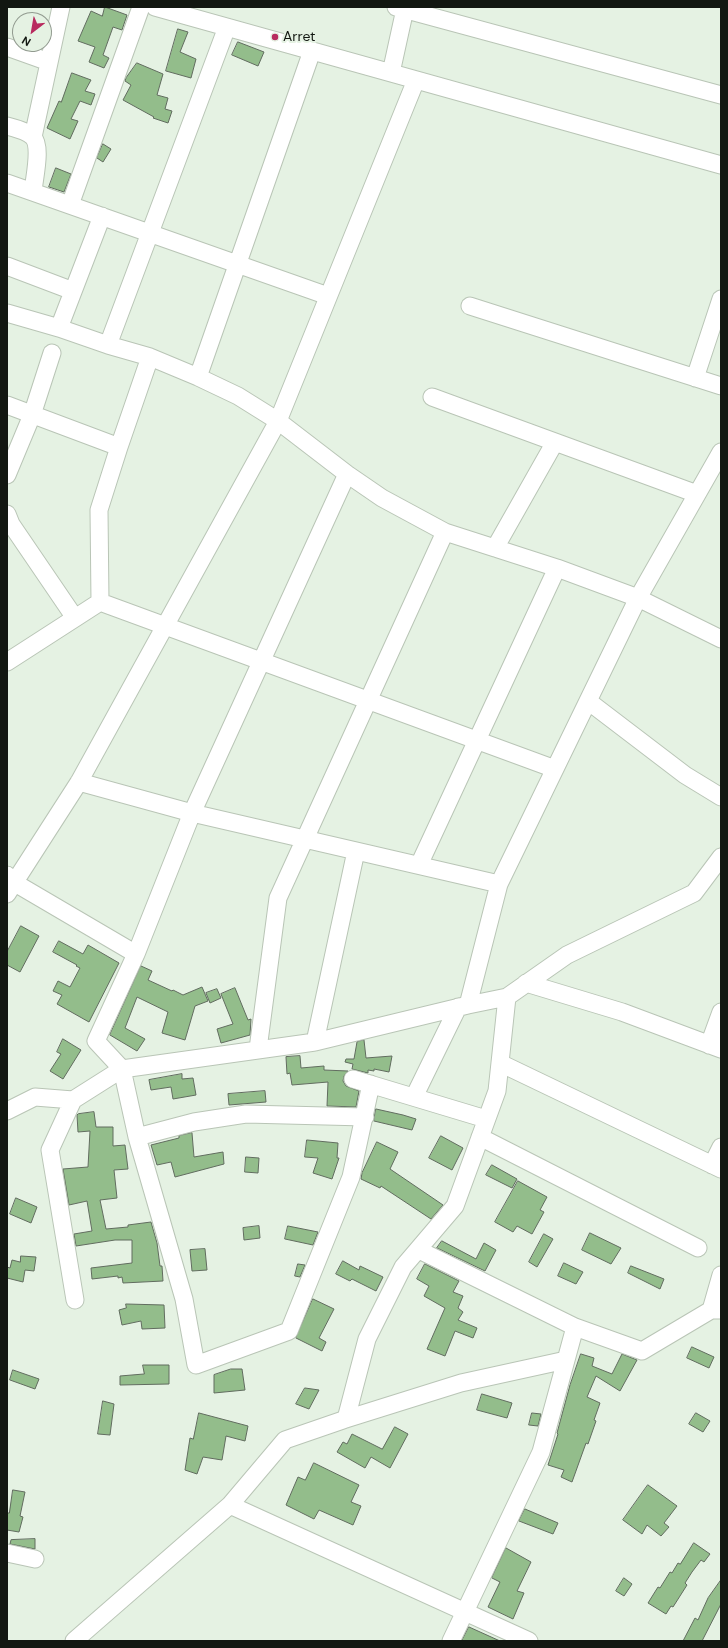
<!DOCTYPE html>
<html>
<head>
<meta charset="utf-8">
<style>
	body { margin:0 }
	#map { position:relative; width:728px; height:1648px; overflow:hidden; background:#e5f2e3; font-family:"DM Sans",sans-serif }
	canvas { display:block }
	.frame { position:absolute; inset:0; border:8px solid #121711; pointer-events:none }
	.north { position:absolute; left:12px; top:12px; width:40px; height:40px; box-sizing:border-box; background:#e5f2e3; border:1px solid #919a8f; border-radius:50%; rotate:211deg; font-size:11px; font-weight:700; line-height:16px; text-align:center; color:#121711 }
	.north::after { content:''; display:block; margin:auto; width:14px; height:18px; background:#b82b5f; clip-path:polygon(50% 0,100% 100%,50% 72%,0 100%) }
</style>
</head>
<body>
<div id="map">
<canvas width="728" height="1648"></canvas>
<div class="frame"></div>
<div class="north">N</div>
</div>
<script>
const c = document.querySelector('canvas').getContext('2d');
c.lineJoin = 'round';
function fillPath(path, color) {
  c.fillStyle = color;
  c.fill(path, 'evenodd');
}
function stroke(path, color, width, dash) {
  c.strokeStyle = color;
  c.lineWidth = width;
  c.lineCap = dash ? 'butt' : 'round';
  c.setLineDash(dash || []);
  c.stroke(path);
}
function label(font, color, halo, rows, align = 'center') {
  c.font = font + ' "DM Sans",sans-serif';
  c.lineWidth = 4;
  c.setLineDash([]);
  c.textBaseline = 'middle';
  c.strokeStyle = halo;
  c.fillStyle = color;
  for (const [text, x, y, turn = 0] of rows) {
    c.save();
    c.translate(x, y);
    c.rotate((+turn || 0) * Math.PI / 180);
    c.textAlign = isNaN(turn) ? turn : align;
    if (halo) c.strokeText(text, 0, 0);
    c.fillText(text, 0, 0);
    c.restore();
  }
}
const building = new Path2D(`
	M 105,7 L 127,15 L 122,30 L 113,27 L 103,55 L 109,58 L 104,68 L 89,62 L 95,47 L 78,41 L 91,11 L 102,16 Z
	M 178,29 L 188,32 L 180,52 L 196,59 L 191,78 L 166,71 Z
	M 238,42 L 264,52 L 258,66 L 232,55 Z
	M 137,63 L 163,74 L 157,95 L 168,98 L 165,109 L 172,111 L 168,123 L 153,118 L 154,117 L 123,100 L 131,85 L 125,81 L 126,78 Z
	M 72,73 L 91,80 L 85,91 L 95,94 L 91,105 L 80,101 L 71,119 L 78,121 L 70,139 L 47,128 L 59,101 L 61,102 Z
	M 103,144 L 111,149 L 103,162 L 97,158 Z
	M 56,168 L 71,174 L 64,192 L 49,187 Z
	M 21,926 L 39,936 L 20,972 L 7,965 L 7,952 Z
	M 59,941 L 83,954 L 88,945 L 119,963 L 89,1022 L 57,1004 L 62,995 L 53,991 L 58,981 L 70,987 L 80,968 L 76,966 L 77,965 L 53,952 Z
	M 141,966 L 152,971 L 148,980 L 172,991 L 173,990 L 183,995 L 202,987 L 208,1001 L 195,1006 L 185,1040 L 162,1033 L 168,1012 L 137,997 L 125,1028 L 145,1039 L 137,1051 L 110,1035 Z
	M 235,988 L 248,1020 L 251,1019 L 250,1035 L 221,1043 L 217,1029 L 233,1024 L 221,994 Z
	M 217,989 L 221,998 L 210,1003 L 206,993 Z
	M 63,1039 L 81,1050 L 63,1079 L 50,1071 L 61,1054 L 57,1052 Z
	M 364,1040 L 366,1058 L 392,1056 L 389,1072 L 374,1069 L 374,1071 L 368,1070 L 368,1073 L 352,1069 L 353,1064 L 345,1062 L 346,1059 L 354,1059 L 357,1042 Z
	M 300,1056 L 301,1068 L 324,1066 L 324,1070 L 348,1071 L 344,1076 L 343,1081 L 346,1086 L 359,1091 L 356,1107 L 327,1106 L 328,1082 L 292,1085 L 290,1073 L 287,1074 L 286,1057 Z
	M 182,1074 L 182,1079 L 193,1078 L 196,1095 L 173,1099 L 171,1087 L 151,1090 L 149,1080 Z
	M 265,1091 L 266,1102 L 229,1105 L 228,1094 Z
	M 376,1109 L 403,1115 L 416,1119 L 412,1130 L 374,1121 Z
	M 94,1112 L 96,1127 L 113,1127 L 113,1146 L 125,1145 L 128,1169 L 114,1170 L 117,1198 L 100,1200 L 106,1229 L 128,1227 L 128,1225 L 151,1222 L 157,1243 L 160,1266 L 162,1266 L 163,1281 L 123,1283 L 122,1277 L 118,1278 L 118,1276 L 92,1279 L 91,1268 L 132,1263 L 132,1240 L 115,1240 L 76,1246 L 74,1234 L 92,1231 L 87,1201 L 69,1205 L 63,1169 L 88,1167 L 90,1131 L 78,1132 L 77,1115 L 78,1114 Z
	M 192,1133 L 194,1157 L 223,1152 L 224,1164 L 175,1177 L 171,1162 L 157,1165 L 151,1145 L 179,1138 L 179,1136 Z
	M 441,1136 L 463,1148 L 452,1170 L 429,1158 Z
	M 307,1140 L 338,1143 L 337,1158 L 339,1158 L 332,1179 L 313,1173 L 318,1158 L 305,1157 Z
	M 377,1142 L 398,1152 L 390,1169 L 443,1205 L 431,1219 L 381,1186 L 380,1188 L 361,1179 L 362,1173 Z
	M 246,1157 L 259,1158 L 258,1173 L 245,1172 Z
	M 492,1165 L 517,1179 L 512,1188 L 486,1175 Z
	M 518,1181 L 547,1197 L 540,1210 L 544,1212 L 532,1234 L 517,1226 L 513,1232 L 495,1222 Z
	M 16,1198 L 37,1207 L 31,1223 L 10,1214 Z
	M 259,1226 L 260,1238 L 244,1240 L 243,1228 Z
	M 288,1226 L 318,1232 L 313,1245 L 285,1239 Z
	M 590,1233 L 621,1248 L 611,1264 L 582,1250 Z
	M 544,1234 L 553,1239 L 537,1267 L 529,1262 Z
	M 442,1241 L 476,1259 L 484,1243 L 496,1250 L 485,1271 L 437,1248 Z
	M 205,1249 L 207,1270 L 192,1271 L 190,1250 Z
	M 21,1256 L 36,1257 L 34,1271 L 25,1270 L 23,1282 L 7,1278 L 7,1267 L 10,1268 L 12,1260 L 20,1262 Z
	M 343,1261 L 359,1270 L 360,1266 L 383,1277 L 376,1291 L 352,1279 L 350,1281 L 336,1274 Z
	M 564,1263 L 583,1272 L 576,1284 L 558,1276 Z
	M 298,1264 L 305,1265 L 300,1277 L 295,1276 Z
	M 425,1264 L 459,1281 L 453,1292 L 463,1296 L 458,1308 L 463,1312 L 458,1320 L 477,1328 L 473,1338 L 455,1331 L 445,1356 L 427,1349 L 445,1308 L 424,1296 L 429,1286 L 417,1279 Z
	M 631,1266 L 664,1279 L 660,1289 L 628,1273 Z
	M 313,1299 L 334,1309 L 319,1338 L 326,1342 L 322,1351 L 296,1338 Z
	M 126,1304 L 164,1305 L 165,1328 L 142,1329 L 141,1321 L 122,1325 L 119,1310 L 126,1308 Z
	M 692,1347 L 714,1357 L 709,1368 L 687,1358 Z
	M 581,1354 L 594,1358 L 592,1366 L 612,1374 L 622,1354 L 637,1360 L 620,1391 L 596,1376 L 587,1397 L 600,1403 L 594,1420 L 596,1421 L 588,1444 L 586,1443 L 572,1482 L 561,1477 L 564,1470 L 548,1465 L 558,1434 L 557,1433 L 570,1385 Z
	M 143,1365 L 169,1365 L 169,1384 L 120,1385 L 120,1376 L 144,1374 Z
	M 231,1369 L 242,1369 L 245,1390 L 214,1393 L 214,1375 Z
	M 13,1370 L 39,1379 L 35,1389 L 10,1380 Z
	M 305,1388 L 319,1390 L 309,1409 L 296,1404 Z
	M 482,1394 L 512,1403 L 507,1418 L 477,1410 Z
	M 103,1401 L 114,1404 L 110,1435 L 98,1434 Z
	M 199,1413 L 248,1426 L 245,1441 L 226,1436 L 222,1460 L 203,1457 L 197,1474 L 185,1470 L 190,1438 L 193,1439 Z
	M 532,1413 L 541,1414 L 538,1426 L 529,1425 Z
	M 696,1413 L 710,1421 L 703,1432 L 689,1424 Z
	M 395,1427 L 408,1434 L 390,1468 L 371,1457 L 365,1468 L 337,1452 L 343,1442 L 347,1444 L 352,1434 L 382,1449 Z
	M 314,1463 L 359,1485 L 351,1502 L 361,1506 L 353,1525 L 319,1510 L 314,1519 L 286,1505 L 298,1477 L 305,1480 Z
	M 648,1485 L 677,1506 L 664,1523 L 669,1527 L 661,1536 L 647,1525 L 642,1534 L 623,1520 Z
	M 13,1490 L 25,1492 L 20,1516 L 23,1517 L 19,1532 L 7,1530 L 7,1513 L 9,1513 Z
	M 525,1509 L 558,1523 L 553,1534 L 519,1521 Z
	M 35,1539 L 35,1549 L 10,1544 L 11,1540 Z
	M 694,1543 L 710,1554 L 704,1562 L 701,1560 L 692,1572 L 685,1583 L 687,1585 L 673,1607 L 671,1606 L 666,1614 L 648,1603 L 658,1587 L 660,1588 L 670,1572 L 672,1573 L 678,1563 L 680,1564 Z
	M 506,1548 L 531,1562 L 517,1591 L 524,1593 L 513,1619 L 488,1607 L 500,1582 L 492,1578 Z
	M 624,1578 L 632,1584 L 624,1596 L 616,1591 Z
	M 721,1580 L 721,1604 L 702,1641 L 683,1641 L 695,1618 L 698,1620 L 708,1598 Z
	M 469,1627 L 500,1641 L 462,1641 Z`);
fillPath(building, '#93bd8b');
stroke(building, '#616c5f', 1);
const minor = new Path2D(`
	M 155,7 L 721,165
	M 396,7 L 721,95
	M 7,47 L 49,62
	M 391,73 L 405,9
	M 7,126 C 15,128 27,131 33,137 C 42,147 34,178 33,192
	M 33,137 L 61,7
	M 7,183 L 328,296
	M 70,205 L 141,7
	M 7,266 L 73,291
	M 470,306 L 721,386
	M 7,313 L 59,328 L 108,345 L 150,357 L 198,377 L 238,396 L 278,421 L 347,474 L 382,498 L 445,532 L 557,568 L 638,598 L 721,639
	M 59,328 L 102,216
	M 108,345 L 227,27
	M 198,377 L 312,51
	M 695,378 L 721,299
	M 432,397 L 697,494
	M 7,405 L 119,447 L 99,510 L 100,602
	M 119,447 L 150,357
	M 347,474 L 192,813 L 136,954 L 96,1041 L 122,1069 L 315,1042 L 468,1005
	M 7,475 L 32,415 L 52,353
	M 7,514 L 11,524 L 75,618
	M 495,548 L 555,442
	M 100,602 L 555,769
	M 7,662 L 100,602
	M 588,701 L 685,775 L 721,797
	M 79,782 L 192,813 L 499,884
	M 419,865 L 557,568
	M 7,875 L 15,883 L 136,954
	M 7,894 L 79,782 L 278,421 L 416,80
	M 526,983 L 622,1012 L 721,1049
	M 507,997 L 468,1005 L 499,884 L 638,598 L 721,452
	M 315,1042 L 356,851
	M 709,1045 L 721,1012
	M 258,1049 L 278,898 L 445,532
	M 500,1063 L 721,1169
	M 353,1079 L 486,1119
	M 414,1097 L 458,1007
	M 7,1111 L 35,1097 L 73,1100
	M 137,1137 L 194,1122 L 246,1114 L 365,1117
	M 480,1137 L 698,1248
	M 712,1165 L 721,1147
	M 419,1250 L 575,1327 L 642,1351 L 711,1310 L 721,1310
	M 75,1300 L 50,1150 L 73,1100 L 122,1069 L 137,1137 L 184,1299 L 196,1365 L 289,1331 L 351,1177 L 371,1084
	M 711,1310 L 721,1275
	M 346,1419 L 367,1339 L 403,1267 L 455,1206 L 497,1091 L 507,997 L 567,955 L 694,893 L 721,857
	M 230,1505 L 529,1641
	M 7,1553 L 35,1559
	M 74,1641 L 230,1505 L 285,1440 L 346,1419 L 461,1383 L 566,1360
	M 451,1641 L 541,1452 L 575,1327`);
stroke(minor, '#b9c5b6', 19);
stroke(minor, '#fff', 17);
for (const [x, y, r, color] of [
	[275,37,4,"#b82b5f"]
]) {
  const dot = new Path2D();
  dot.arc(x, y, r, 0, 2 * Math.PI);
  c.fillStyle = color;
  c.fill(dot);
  stroke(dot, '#e5f2e3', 1.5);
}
label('14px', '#121711', '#e5f2e3', [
	["Arret",283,37]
], 'left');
</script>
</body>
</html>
